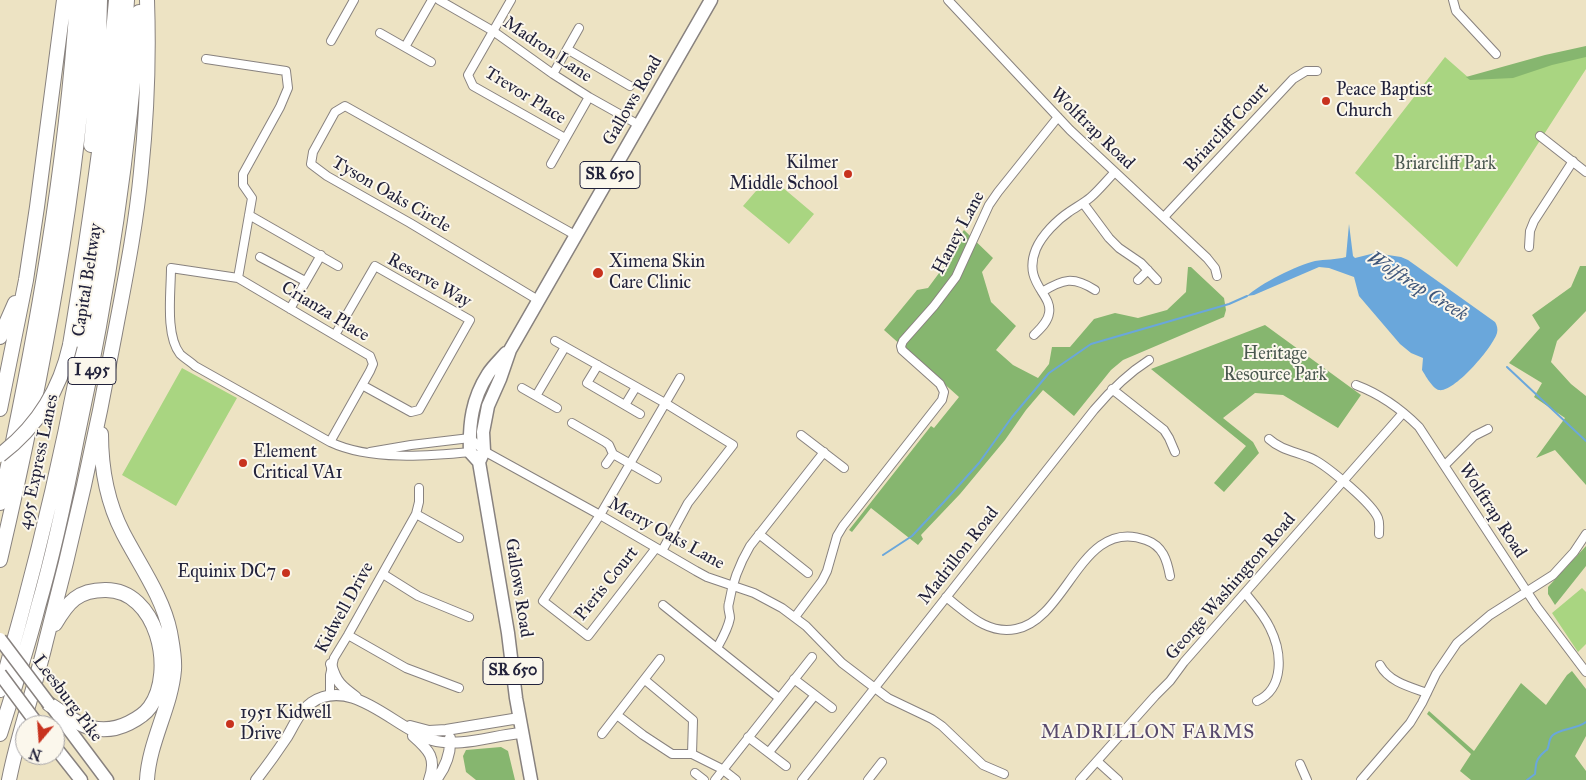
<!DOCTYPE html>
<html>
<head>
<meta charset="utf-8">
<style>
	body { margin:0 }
	#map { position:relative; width:1586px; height:780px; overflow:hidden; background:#ede3c3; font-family:"IM FELL Great Primer",serif }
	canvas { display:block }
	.north { position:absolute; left:15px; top:715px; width:50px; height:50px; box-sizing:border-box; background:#fbf7ec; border:1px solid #a4a2a5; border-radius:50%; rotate:198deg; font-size:14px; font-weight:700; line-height:20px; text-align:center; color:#22223b }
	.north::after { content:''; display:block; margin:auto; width:18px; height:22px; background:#c8321e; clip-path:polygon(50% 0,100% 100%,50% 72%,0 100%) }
</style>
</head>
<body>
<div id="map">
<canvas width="1586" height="780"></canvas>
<div class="north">N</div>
</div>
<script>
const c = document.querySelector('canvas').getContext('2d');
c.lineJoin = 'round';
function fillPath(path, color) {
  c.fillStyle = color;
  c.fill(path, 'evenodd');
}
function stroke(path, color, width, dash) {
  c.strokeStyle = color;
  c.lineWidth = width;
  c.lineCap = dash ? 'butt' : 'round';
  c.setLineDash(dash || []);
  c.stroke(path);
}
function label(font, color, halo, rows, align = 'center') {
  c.font = font + ' "IM FELL Great Primer",serif';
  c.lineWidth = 4;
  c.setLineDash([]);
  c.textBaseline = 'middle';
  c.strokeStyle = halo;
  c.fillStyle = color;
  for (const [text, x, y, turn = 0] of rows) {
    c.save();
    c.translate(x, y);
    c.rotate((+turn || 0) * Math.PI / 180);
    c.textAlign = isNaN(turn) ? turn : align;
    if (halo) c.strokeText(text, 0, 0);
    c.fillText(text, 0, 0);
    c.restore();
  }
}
fillPath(new Path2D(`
	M 1586,56 L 1586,69 L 1512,184 L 1457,267 L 1355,173 L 1445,57 L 1470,79 L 1552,64 Z
	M 769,176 L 814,214 L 789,244 L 743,206 Z
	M 182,368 L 237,398 L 176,506 L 122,475 Z
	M 1582,588 L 1586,592 L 1586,644 L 1578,652 L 1552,613 Z`), '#a9d581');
fillPath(new Path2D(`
	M 1586,46 L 1586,57 L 1552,65 L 1513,78 L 1470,80 L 1466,77 L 1545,55 Z
	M 964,230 L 993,258 L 982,272 L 991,302 L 1016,326 L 996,350 L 1013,365 L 1038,378 L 1049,364 L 1052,347 L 1070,347 L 1094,319 L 1115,313 L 1138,318 L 1167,310 L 1186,292 L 1188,267 L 1191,267 L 1224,298 L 1226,310 L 1224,317 L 1123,360 L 1111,370 L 1074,416 L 1043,390 L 1026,410 L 1005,440 L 960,494 L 921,535 L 923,539 L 918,545 L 871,508 L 852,532 L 849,530 L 931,426 L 934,428 L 959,397 L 884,330 L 917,290 L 928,288 L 945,265 L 945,254 Z
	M 1580,266 L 1586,266 L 1586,311 L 1557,341 L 1551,362 L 1571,384 L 1586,396 L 1586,485 L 1555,450 L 1536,458 L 1565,418 L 1534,397 L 1542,383 L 1509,363 L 1540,328 L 1532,315 L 1571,287 Z
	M 1265,325 L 1361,395 L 1338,428 L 1283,395 L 1255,393 L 1223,418 L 1253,442 L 1259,453 L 1224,492 L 1214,483 L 1246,446 L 1151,369 Z
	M 1586,546 L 1586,566 L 1555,605 L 1548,594 L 1548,587 Z
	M 1572,671 L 1586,689 L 1586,736 L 1575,756 L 1586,771 L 1586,780 L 1471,780 L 1460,771 L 1471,754 L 1427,714 L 1429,711 L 1474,751 L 1521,683 L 1546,705 L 1567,675 Z
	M 501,747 L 508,751 L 515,780 L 476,780 L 466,772 L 463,756 L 466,750 Z`), '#86b66f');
fillPath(new Path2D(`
	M 1349,224 L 1353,256 L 1355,258 L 1375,253 L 1401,257 L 1408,260 L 1495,322 C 1497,325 1498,329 1497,333 C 1493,347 1454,393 1439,390 C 1433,389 1425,375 1422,370 L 1423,358 L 1411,353 L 1400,344 L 1359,296 L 1354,277 L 1329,268 L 1319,267 L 1254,295 L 1247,296 C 1260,284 1297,265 1315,261 C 1325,259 1336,260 1346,257 Z`), '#6aa7db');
stroke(new Path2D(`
	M 1507,367 L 1586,441
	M 883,555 L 912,536 L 943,503 L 979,463 L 1012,417 L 1049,373 L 1091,344 L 1229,304 L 1247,296
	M 1527,780 L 1535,774 C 1536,767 1535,761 1541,755 C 1541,755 1546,750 1547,750 C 1550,745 1548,739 1553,735 C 1559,729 1577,729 1586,722`), '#6aa7db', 2);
const minor = new Path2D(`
	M 439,0 L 493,31 L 553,74 L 589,97 L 639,125
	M 511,0 L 468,75 L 473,86 L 565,138
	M 948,0 L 1070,130 L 1207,258 L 1215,268 L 1217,276
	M 1453,0 L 1456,11 L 1496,54
	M 380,33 L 431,62
	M 331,41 L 354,0
	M 405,47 L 432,0
	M 567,49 L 630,86
	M 206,59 L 286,71 L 288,88 L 280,107 L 243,174 L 243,185 L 252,198 L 238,278
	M 553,74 L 579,28
	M 1540,136 L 1586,172
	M 551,164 L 589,97
	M 1083,203 L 1109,238 L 1119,248 L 1141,263 L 1157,280
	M 249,215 L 338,266
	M 1164,217 L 1293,79 L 1306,71 L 1317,71
	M 1529,247 L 1530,231 L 1534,221 L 1573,161
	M 260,257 L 305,281
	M 1138,280 L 1148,270
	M 1042,292 C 1063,279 1073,276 1095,290
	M 538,300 L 410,223 L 327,176 L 311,164 L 313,152 L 335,112 L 345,106 L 575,235
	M 290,309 L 321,255
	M 335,335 L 375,266 L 470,320 L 419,410 L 411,412 L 362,385
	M 1034,335 C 1040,329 1048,322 1049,313 C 1053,294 1022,283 1036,249 C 1042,235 1057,220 1069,212 C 1076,207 1084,203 1091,197 C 1100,189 1107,180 1115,172
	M 555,341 L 665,403 L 733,445 L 688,503 L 662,551
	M 598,365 L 587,383 L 640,414
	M 1356,385 C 1380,394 1401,409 1419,427 L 1537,607 L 1586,672
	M 522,388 L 557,408
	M 1112,389 L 1164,430 L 1169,438 L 1175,452
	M 536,396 L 565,347
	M 625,405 L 636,387
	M 572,423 L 605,442 L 609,445 L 613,454 L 657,479
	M 801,435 L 844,468
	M 1269,439 C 1282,451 1299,452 1315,460 C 1329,468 1372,503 1378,518 C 1380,523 1379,528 1379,534
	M 330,442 L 370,371 L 373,364 L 370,356 L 238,278 L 171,268 C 171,292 165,335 180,354 C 184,358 191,362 195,366 L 330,442 C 370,461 428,456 472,452
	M 370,452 L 411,445 L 470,438 L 484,451 L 600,515 L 696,571 L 707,577 L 754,593 L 782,608 L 806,626 L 842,663 L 888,698 L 932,719 L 942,726 L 983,765 L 1004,774
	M 606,464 L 613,454
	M 1445,465 L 1474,436 L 1488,429
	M 416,514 L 459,538
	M 759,534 L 808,573
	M 656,548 L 588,636 L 543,601 L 600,515 L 680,378
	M 383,574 L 418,596 L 469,617
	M 1245,593 C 1254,604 1264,615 1270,628 C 1282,652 1285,688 1257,701
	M 946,597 C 967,613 987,635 1016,629 C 1068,619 1081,516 1146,540 C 1163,546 1167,560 1170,576
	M 663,605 L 779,698
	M 795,617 L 822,581 L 827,571 L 837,536 L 843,526 L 942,400 L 944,392 L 940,384 L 902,350 L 901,346 L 903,341 L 934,306 L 956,277 L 989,205 L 998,192 L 1058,117
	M 348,635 L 406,668 L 459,688
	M 717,648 C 722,639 728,629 730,618 C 730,613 727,608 729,603 C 732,584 740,563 750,546 L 824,452
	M 1380,665 C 1389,682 1410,687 1427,693
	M 794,679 L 832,708
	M 645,680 L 693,720 L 692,754
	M 330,696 L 330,675 L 334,658 L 348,635 L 416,514 L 419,502 L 419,488
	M 617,715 L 643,735 L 672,754 L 692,754 L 722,769 L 736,780
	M 602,734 L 660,659
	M 748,737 L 786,766
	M 769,752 L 815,695
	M 1097,761 L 1118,780
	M 1300,764 L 1307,780
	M 695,773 L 704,780
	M 715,780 L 812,657
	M 802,780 L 1094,410 C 1111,390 1127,374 1149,360
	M 868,780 L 882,762
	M 1080,780 L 1155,696 L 1170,681 L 1184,662 L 1403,413
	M 1361,780 L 1410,723 L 1422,703 L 1436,674 L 1457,643 L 1490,615 L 1553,575 L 1574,552 L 1586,534`);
const tertiary = new Path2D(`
	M 331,664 C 336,682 341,686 356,697
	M 410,726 L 429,731 L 446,730 L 513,719 L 520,720
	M 413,736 C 429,750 437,758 429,780
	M 256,780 C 267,766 277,752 287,737 C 294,725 300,711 311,703 C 352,675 395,729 432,740 C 461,748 493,735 522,733
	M 436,780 C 445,768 451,753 450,738`);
const primary = new Path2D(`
	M 506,353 C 500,360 493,366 488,374 C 472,399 469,423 470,452 L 479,462 L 508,633 L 516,698 L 531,780
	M 479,462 L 484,451 L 483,432 L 488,406 L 500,379 L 510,350 L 711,0`);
const trunk = new Path2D(`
	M 53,708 L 107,780
	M 55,747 L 81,780`);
const motorway = new Path2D(`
	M 91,145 L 98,74 L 100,0
	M 0,337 L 15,303
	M 70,345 C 89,230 106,116 116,0
	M 0,409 L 26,280 L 37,207 L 64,0
	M 101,434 C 101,468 107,502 123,533 C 139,564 163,597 170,632 C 172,644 175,657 174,670 C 171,707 149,742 147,780
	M 0,503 C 36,337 66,169 77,0
	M 0,560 C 43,376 78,189 90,0
	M 0,690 C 47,530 83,368 105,203 C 115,135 123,68 127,0
	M 49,704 C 63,713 76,724 92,728 C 106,731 117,729 129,723 C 137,719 145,714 150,707 C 176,671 157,589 105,590 C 78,590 68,602 55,624
	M 0,734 C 13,692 27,650 38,607 C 54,552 66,495 77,438 C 107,298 129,155 139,12
	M 9,780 C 18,733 35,688 46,641 C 73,539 96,437 115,333 C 125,280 136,226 141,172 C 147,114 149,57 147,0`);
stroke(minor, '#88827f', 10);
stroke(tertiary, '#88827f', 12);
stroke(primary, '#88827f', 15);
stroke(trunk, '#88827f', 15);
stroke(motorway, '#88827f', 16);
stroke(minor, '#fff', 8);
stroke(tertiary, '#fff', 10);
stroke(primary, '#fff', 12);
stroke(trunk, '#fff', 12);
stroke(motorway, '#fff', 14);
const trunkBridge = new Path2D(`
	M 0,639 L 49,704
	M 0,674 L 38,725`);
const motorwayBridge = new Path2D(`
	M 0,455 C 37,427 60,390 70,345`);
stroke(trunkBridge, '#88827f', 15, []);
stroke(motorwayBridge, '#88827f', 16, []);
stroke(trunkBridge, '#fff', 12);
stroke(motorwayBridge, '#fff', 14);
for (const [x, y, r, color] of [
	[1326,101,5,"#c8321e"],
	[848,174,5,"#c8321e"],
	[598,273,6,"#c8321e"],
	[243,463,5,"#c8321e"],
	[286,573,5,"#c8321e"],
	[230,724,5,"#c8321e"]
]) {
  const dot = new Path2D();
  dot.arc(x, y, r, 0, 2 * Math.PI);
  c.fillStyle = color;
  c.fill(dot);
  stroke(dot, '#fbf7ec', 2);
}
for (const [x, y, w] of [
	[610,175,60],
	[92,371,48],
	[513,671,60]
]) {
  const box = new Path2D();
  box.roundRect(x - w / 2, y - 13.5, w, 27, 4);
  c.fillStyle = '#fbf7ec';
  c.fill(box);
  stroke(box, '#22223b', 1);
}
label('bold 16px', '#22223b', null, [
	["SR 650",610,175],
	["I 495",92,371],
	["SR 650",513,671]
]);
label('18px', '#22223b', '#fbf7ec', [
	["Madron Lane",547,50,34],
	["Trevor Place",525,96,32],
	["Gallows Road",633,101,-60],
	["Briarcliff Court",1227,128,-47],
	["Wolftrap Road",1092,129,44],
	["Tyson Oaks Circle",391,195,30],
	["Haney Lane",959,233,-62],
	["Capital Beltway",88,280,-81],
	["Reserve Way",429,281,29],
	["Crianza Place",325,312,31],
	["495 Express Lanes",39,462,-78],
	["Wolftrap Road",1492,511,57],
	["Merry Oaks Lane",666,534,29],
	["Madrillon Road",959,556,-52],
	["Pieris Court",607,584,-51],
	["George Washington Road",1231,587,-49],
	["Gallows Road",518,588,81],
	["Kidwell Drive",345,608,-61],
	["Leesburg Pike",67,699,53]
]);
label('18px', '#22223b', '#fbf7ec', [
	["Peace Baptist",1336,91],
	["Church",1336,112],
	["Kilmer",838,164,"right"],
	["Middle School",838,185,"right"],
	["Ximena Skin",609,263],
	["Care Clinic",609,284],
	["Element",253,453],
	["Critical VA1",253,474],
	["Equinix DC7",276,573,"right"],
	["1951 Kidwell",240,714],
	["Drive",240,735]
], 'left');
label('18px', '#4a5850', '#fbf7ec', [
	["Briarcliff Park",1445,165],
	["Heritage",1275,355],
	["Resource Park",1275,376]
]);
label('italic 19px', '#3f577b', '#fbf7ec', [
	["Wolftrap Creek",1417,287,32]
]);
c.letterSpacing = '1px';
label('19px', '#584a6d', '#fbf7ec', [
	["MADRILLON FARMS",1148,733]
]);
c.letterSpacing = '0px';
</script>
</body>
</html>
